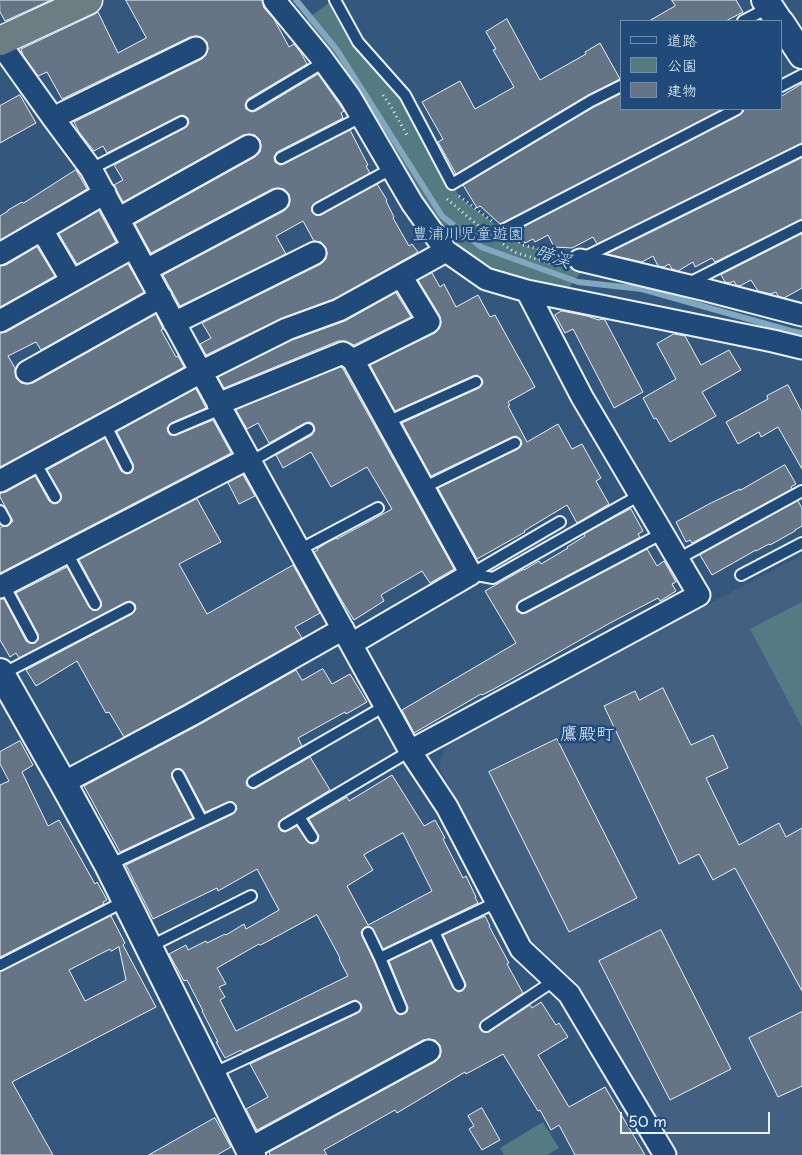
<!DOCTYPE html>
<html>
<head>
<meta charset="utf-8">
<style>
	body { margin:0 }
	#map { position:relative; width:802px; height:1155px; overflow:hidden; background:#34577e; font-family:"Playpen Sans","Klee One",sans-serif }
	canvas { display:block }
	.legend { position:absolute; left:620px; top:20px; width:162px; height:90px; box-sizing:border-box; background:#1f4a7a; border:1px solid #6f8dac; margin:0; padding:6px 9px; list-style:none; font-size:15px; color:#e8f1f8 }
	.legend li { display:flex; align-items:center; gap:10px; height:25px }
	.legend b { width:25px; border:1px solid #6f8dac }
	.scale { position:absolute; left:620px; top:1112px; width:150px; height:22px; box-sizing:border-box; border:2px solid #e8f1f8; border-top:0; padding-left:6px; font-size:15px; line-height:18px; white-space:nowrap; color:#e8f1f8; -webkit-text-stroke:4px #1f4a7a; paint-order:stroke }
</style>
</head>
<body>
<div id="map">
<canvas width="802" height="1155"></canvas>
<ul class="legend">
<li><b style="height:6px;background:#1f4a7a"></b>道路</li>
<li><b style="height:14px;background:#547b82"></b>公園</li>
<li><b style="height:14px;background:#667586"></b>建物</li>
</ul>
<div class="scale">50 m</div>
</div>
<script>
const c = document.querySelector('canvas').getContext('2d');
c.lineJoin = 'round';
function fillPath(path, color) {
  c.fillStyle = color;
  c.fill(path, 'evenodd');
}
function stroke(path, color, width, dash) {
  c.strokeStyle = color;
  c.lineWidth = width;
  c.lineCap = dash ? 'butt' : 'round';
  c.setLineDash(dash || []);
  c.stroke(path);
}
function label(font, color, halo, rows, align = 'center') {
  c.font = font + ' "Playpen Sans","Klee One",sans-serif';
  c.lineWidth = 5;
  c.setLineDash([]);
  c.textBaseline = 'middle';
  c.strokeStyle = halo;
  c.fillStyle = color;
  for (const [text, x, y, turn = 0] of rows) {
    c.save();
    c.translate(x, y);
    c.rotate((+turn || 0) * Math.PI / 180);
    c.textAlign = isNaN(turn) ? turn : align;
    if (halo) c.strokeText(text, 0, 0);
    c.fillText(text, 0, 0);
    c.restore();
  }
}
fillPath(new Path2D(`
	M 802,555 L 802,1155 L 678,1155 L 571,978 L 533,942 L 439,767 L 446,742 Z`), '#436080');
fillPath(new Path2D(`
	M 333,0 L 356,39 L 405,95 L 460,198 L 523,245 L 589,262 L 561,298 L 527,291 L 446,251 L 296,27 Z
	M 802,602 L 802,727 L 750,629 Z
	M 543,1122 L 559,1148 L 547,1155 L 504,1155 L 500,1148 Z`), '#547b82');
stroke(new Path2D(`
	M 296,0 L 337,50 L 442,216 L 481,247 L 578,282 L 642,289 L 791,331 L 802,333`), '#82a7be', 6);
const building = new Path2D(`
	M 0,0 L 51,0 L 5,21 L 0,12 Z
	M 126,0 L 262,0 L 264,8 L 274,19 L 289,47 L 294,44 L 301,53 L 307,64 L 248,99 L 245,105 L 246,109 L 252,112 L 256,111 L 318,74 L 344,111 L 341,113 L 343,118 L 277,152 L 274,157 L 275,162 L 280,165 L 284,164 L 350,130 L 368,165 L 366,166 L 370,173 L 315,203 L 312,206 L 312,212 L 315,215 L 321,215 L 377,184 L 387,200 L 386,201 L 394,217 L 393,218 L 409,246 L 412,244 L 418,252 L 334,299 L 282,318 L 206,355 L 200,344 L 211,338 L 202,323 L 321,264 L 326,259 L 327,253 L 326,248 L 321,242 L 314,241 L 303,221 L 276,236 L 286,254 L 180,306 L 163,275 L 284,211 L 289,206 L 290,200 L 289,194 L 284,189 L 278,188 L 272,189 L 151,253 L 135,224 L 255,157 L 260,152 L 261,146 L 260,140 L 255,135 L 249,134 L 243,135 L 123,202 L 114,185 L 123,180 L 114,165 L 185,128 L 189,123 L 188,118 L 183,115 L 179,116 L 107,153 L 103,146 L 94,151 L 79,132 L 74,122 L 202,59 L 206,55 L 208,49 L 207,42 L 203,38 L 197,36 L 190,37 L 62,99 L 47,72 L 38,76 L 23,55 L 21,49 L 95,14 L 98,12 L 118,53 L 146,38 Z
	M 672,0 L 736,0 L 743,12 L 726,21 L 649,21 L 675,6 Z
	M 507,19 L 540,80 L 586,54 L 585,52 L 600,43 L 620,79 L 588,95 L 456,174 L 438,142 L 443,139 L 422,102 L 460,81 L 475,109 L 514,87 L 493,50 L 496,49 L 486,32 Z
	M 802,84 L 802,143 L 597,244 L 593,237 L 572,248 L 554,247 L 548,235 L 535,242 L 533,239 L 525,243 L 513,232 L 740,115 L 743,112 L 744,109 L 781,109 L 781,97 Z
	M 621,94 L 621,109 L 723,109 L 500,224 L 480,206 L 477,208 L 463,185 L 594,107 Z
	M 20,95 L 36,123 L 0,143 L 0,106 Z
	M 802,158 L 802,219 L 715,262 L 712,258 L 695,267 L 693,262 L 678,271 L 672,269 L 669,264 L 664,267 L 658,266 L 653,256 L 642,262 L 607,254 Z
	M 76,170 L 87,189 L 0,240 L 0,216 L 8,211 L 8,210 L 22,202 L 23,203 Z
	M 99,211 L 116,242 L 77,264 L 59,234 Z
	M 802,234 L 802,288 L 784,298 L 778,296 L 776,292 L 771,294 L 758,291 L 751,280 L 740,286 L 736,285 L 734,281 L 730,283 L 725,282 L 721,275 Z
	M 37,247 L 55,276 L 0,307 L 0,266 L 6,265 Z
	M 128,264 L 144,292 L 41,350 L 36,342 L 8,356 L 15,368 L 15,372 L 16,378 L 21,383 L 27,384 L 33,383 L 156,314 L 162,327 L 163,329 L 161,330 L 176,357 L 178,356 L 184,367 L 0,467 L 0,333 L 6,332 Z
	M 432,273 L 440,287 L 444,284 L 456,307 L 478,295 L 490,317 L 495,315 L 535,387 L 508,402 L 510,405 L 508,406 L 527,442 L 558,424 L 572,449 L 582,444 L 601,478 L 596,481 L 609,504 L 577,523 L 567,505 L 524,531 L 525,532 L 477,559 L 438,488 L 518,449 L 522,444 L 521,440 L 516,436 L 512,437 L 431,476 L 402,423 L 479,388 L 483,383 L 482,379 L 477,375 L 473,376 L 395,411 L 370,365 L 435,333 L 439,329 L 441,323 L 440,316 L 418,280 Z
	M 396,293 L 411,317 L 354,345 L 345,341 L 338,341 L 224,388 L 218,377 L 292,340 L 345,321 Z
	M 562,311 L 587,316 L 599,320 L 602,319 L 605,320 L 643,392 L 614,408 L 573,329 L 565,333 L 555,315 Z
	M 674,334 L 685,336 L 701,365 L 729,350 L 741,370 L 702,392 L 716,416 L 670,442 L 656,418 L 654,419 L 643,398 L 676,379 L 657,344 Z
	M 341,367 L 343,369 L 454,569 L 430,583 L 422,571 L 381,595 L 384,601 L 354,620 L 342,601 L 314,552 L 318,550 L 317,549 L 328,542 L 336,538 L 337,539 L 392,509 L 367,467 L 331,487 L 311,452 L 283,468 L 276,455 L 312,435 L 315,430 L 314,426 L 312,423 L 309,422 L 305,423 L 269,443 L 258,423 L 247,429 L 236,410 Z
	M 788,385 L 802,412 L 802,469 L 778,427 L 761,437 L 759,432 L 738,444 L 726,422 L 768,399 L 767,396 Z
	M 196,389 L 206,408 L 171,423 L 167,428 L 168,432 L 170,435 L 176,435 L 213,420 L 231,453 L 0,573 L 0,528 L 3,526 L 8,526 L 13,521 L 0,497 L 0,493 L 6,492 L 35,476 L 49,501 L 54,504 L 58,503 L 61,500 L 61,494 L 47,470 L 105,438 L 121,471 L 126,474 L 131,473 L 133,470 L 133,464 L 117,432 Z
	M 785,465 L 796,484 L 791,487 L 792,489 L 692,543 L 690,540 L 686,542 L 676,522 L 709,504 L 740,489 L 740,490 Z
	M 243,475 L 255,496 L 239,504 L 228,483 Z
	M 197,499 L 221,542 L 179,564 L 207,614 L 293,565 L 320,613 L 295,627 L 302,638 L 185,704 L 124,737 L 109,712 L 106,713 L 77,661 L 36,686 L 26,670 L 132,614 L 136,609 L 135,604 L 130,601 L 126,602 L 19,658 L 16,653 L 10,657 L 0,640 L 0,599 L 4,599 L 26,641 L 29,643 L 35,643 L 38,640 L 38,634 L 16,593 L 67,567 L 89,607 L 92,610 L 98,610 L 101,607 L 101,601 L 79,560 Z
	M 798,501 L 802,508 L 802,526 L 795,530 L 795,531 L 770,545 L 769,544 L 756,551 L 756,550 L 712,575 L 700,555 Z
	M 631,509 L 643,531 L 638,534 L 640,537 L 520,601 L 516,606 L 517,611 L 522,614 L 526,613 L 647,549 L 657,566 L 664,561 L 676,582 L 672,584 L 676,591 L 660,601 L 658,598 L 610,623 L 494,689 L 482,695 L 481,694 L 445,715 L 414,733 L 402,710 L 516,643 L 485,591 L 524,569 L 524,570 L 539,561 L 541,564 L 568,548 L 567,547 L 585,536 L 584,534 Z
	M 323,669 L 332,684 L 350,674 L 367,702 L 346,714 L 345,712 L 298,738 L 302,746 L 250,776 L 246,782 L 247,786 L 253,789 L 256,788 L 310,757 L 330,790 L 282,819 L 279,822 L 278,826 L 281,831 L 285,832 L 297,826 L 307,841 L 309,843 L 313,844 L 318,841 L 319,836 L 309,819 L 347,797 L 349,801 L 392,775 L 424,826 L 435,820 L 445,838 L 443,839 L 463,878 L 466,876 L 476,897 L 475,897 L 478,903 L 383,949 L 372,928 L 368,926 L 363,929 L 361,932 L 362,936 L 374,961 L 395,1011 L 400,1015 L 403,1014 L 407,1012 L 408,1008 L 389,961 L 431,941 L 453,988 L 458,992 L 462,991 L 466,986 L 465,982 L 443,935 L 485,916 L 490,926 L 489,926 L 509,963 L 507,964 L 523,993 L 482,1021 L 479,1026 L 481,1030 L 483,1032 L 489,1032 L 530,1005 L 532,1008 L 541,1002 L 556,1025 L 559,1023 L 568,1037 L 538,1055 L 569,1107 L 605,1087 L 645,1155 L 575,1155 L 559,1125 L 551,1130 L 540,1110 L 538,1111 L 503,1054 L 466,1074 L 465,1072 L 397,1113 L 395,1110 L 324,1150 L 327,1155 L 270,1155 L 269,1152 L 435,1062 L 440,1057 L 441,1051 L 440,1045 L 435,1040 L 429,1039 L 423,1040 L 257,1130 L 246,1109 L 268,1097 L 250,1064 L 358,1013 L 362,1008 L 361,1004 L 356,1000 L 352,1001 L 243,1052 L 241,1050 L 225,1058 L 216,1042 L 218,1042 L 202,1011 L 203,1011 L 187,980 L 184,981 L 169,954 L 186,945 L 188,950 L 206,941 L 207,943 L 225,934 L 226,935 L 244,924 L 246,929 L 279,910 L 257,869 L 218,891 L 217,888 L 153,919 L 126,865 L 233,814 L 237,809 L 236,805 L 233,802 L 228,802 L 205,812 L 184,772 L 181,769 L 175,769 L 172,772 L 172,778 L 193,818 L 120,852 L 84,786 L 197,726 L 296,670 L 302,680 ZM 403,833 L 432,891 L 368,925 L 347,886 L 373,870 L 364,855 ZM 317,915 L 340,958 L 339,959 L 348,976 L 236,1031 L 220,1000 L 225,997 L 219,987 L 226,984 L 217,968 L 259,944 L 260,945 Z
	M 663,688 L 691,745 L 713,735 L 728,768 L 706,778 L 739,845 L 779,823 L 786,837 L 802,828 L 802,991 L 735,868 L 713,880 L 699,854 L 679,864 L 604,706 L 635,691 L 639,700 Z
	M 557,739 L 637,898 L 569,932 L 489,772 Z
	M 20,741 L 33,765 L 22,772 L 48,826 L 59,820 L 95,884 L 97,882 L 107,900 L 103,902 L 104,904 L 0,957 L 0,785 L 9,781 L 0,764 L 0,752 Z
	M 111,916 L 125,943 L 123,945 L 156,1007 L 12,1082 L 53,1155 L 0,1155 L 0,972 ZM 119,947 L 126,980 L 85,1001 L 69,970 L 110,949 L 111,951 Z
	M 661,930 L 731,1069 L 670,1100 L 599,961 Z
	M 802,1012 L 802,1086 L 778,1097 L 749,1038 Z
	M 482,1108 L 500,1140 L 482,1150 L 469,1129 L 474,1126 L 468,1116 Z
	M 215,1118 L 231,1147 L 217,1155 L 149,1155 Z`);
fillPath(building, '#667586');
stroke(building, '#e8f1f8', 1);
const service = new Path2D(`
	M 335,0 L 358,42 L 405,95 L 452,184 L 591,101 L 621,86
	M 743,21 L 768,8
	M 781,86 L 802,75
	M 252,105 L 324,62
	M 281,158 L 361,117
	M 91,169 L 182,122
	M 318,209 L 391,169
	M 503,230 L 737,109
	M 583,258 L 802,150
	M 689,283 L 802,226
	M 387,422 L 476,382
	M 105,424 L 127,467
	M 174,429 L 221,409
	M 35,462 L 55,497
	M 250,462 L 308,429
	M 423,488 L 515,443
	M 0,511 L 5,520
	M 299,550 L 378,508
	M 67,553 L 95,604
	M 678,559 L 802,491
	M 471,574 L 493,578 L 640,495
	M 471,574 L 560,522
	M 741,575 L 802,543
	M 4,585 L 32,637
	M 523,607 L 663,533
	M 2,675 L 10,670 L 129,608
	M 178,775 L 202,821
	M 253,782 L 385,706
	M 299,817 L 312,837
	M 285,825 L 410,751
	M 109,865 L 230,808
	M 434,932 L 459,985
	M 368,933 L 380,958 L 401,1008
	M 149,947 L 251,896
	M 380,958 L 497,902
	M 0,965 L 125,901
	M 486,1026 L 555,980
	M 212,1074 L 355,1007`);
const minor = new Path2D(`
	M 274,0 L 320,56 L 350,97 L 412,203 L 446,251 L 486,279 L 527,291 L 773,341 L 802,348
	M 0,39 L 6,52 L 53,118 L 91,169 L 201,372 L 410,751 L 447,807 L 521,949 L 569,994 L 665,1155
	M 53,118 L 196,48
	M 118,219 L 249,146
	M 42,230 L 72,281
	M 0,254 L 105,193
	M 580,260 L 706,290 L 802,315
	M 146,270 L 278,200
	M 0,321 L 133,247
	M 174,323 L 315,253
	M 353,360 L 429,322 L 401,276
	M 27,372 L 161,297
	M 218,404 L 343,353 L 353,360 L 471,574 L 351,644
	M 0,481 L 201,372 L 287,329 L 339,310 L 446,251
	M 0,587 L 249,458
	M 410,751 L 699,595 L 582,397 L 527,291
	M 63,783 L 191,715 L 343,629
	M 249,1149 L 429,1051`);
const tertiary = new Path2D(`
	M 765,0 L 779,21
	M 781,23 L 802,55
	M 0,672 L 63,783 L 108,865 L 252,1155`);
const trunk = new Path2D(`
	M 0,41 L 88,0`);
stroke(service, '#e8f1f8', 14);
stroke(minor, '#e8f1f8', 25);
stroke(tertiary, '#e8f1f8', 30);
stroke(trunk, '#e8f1f8', 31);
stroke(new Path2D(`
	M 383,95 L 390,105 L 407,135
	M 459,196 L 492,221
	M 447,199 L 488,234
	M 515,239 L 523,245 L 563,255
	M 503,244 L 514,252 L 562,267`), '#e8f1f8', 3, [1, 4]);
stroke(service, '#1f4a7a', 10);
stroke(minor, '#1f4a7a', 21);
stroke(tertiary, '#1f4a7a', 26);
stroke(trunk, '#6c7e84', 28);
label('16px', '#d2dfe6', '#1f4a7a', [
	["豊浦川児童遊園",468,235]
]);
label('italic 18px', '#cedfe9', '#1f4a7a', [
	["暗渓",553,257,20]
]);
label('18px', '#e8f1f8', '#1f4a7a', [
	["鷹殿町",587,735]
]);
</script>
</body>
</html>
